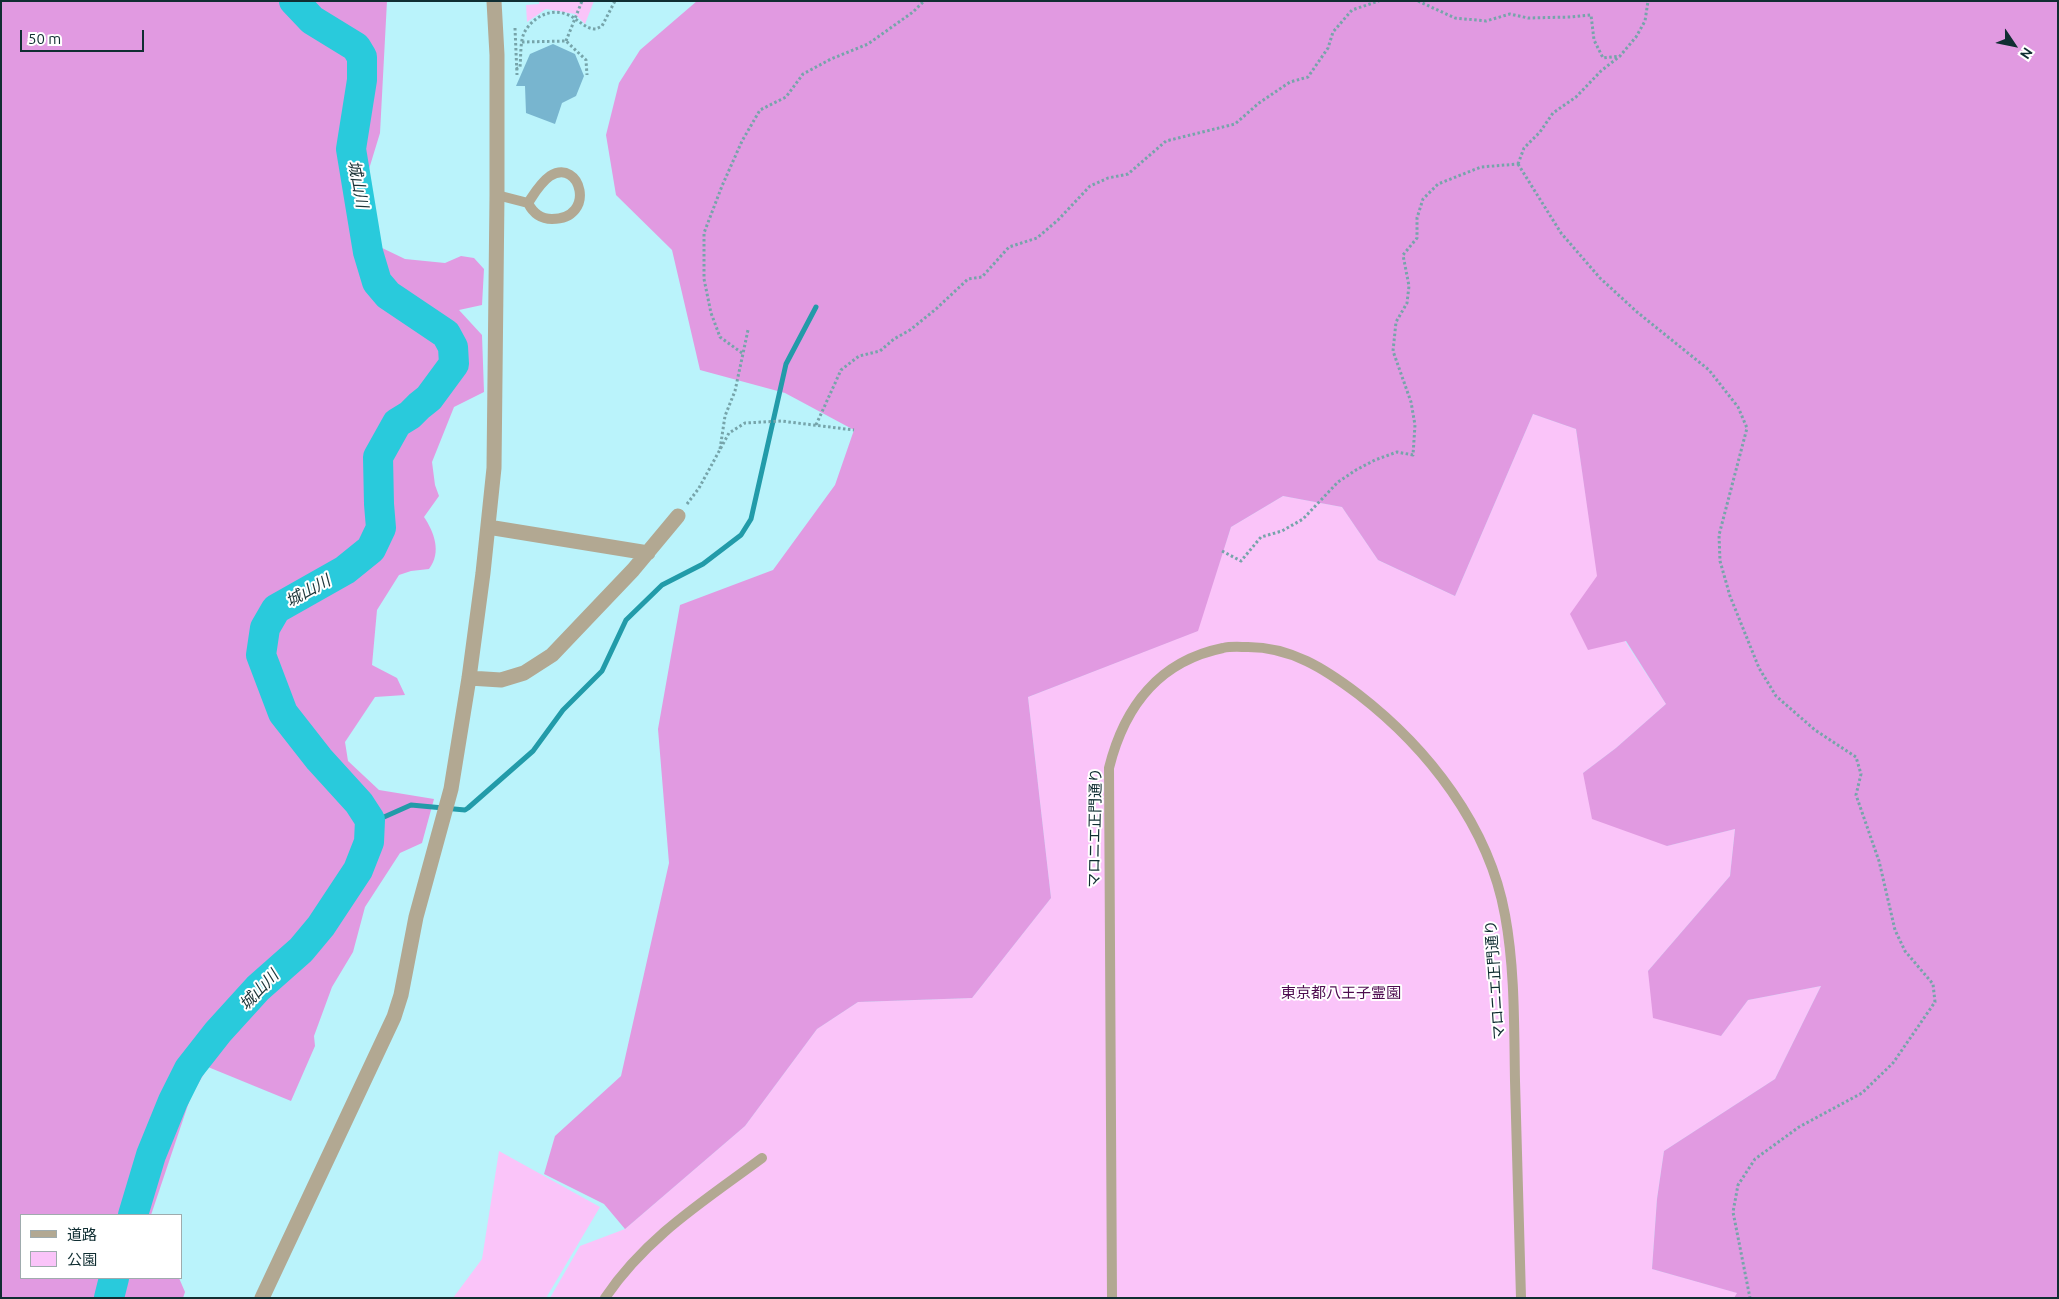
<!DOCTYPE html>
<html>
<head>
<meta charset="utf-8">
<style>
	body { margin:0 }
	#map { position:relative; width:2059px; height:1299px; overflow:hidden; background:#baf3fb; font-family:Ubuntu,"Noto Sans JP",sans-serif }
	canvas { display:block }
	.frame { position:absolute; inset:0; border:2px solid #102e32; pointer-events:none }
	.legend { position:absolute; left:20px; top:1214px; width:162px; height:65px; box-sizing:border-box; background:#fff; border:1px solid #9fabad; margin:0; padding:6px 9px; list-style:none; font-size:15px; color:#102e32 }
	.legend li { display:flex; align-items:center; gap:10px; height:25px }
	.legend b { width:25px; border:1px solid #9fabad }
	.north { position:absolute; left:1989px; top:20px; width:50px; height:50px; -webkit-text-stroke:4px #fff; paint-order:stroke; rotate:124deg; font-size:14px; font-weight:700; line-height:20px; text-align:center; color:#102e32 }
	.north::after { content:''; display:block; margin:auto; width:18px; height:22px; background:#102e32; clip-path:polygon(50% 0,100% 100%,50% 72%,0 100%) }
	.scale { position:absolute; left:20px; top:30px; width:124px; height:22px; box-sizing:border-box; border:2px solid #102e32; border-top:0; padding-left:6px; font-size:15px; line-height:18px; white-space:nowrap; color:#102e32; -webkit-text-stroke:4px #fff; paint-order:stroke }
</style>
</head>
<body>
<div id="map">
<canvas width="2059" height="1299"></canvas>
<div class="frame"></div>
<ul class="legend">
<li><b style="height:6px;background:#b2a892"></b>道路</li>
<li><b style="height:14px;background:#fac4f9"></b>公園</li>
</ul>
<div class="north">N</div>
<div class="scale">50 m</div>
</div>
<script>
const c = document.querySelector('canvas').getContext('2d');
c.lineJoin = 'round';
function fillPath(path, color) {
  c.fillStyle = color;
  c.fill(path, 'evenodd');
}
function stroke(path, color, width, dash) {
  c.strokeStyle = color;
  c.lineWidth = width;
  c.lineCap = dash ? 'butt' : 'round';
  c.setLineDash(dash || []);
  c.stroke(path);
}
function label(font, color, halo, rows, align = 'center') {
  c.font = font + ' Ubuntu,"Noto Sans JP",sans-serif';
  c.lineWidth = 4;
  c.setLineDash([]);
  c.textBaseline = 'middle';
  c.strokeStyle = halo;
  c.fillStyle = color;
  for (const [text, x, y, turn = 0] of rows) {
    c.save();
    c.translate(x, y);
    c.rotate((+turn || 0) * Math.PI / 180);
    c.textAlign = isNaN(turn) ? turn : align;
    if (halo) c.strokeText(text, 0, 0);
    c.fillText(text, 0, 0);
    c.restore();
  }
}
fillPath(new Path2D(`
	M 539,1 L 594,1 L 585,24 L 575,14 L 546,9 L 527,22 L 526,5 L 539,4 Z
	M 1533,414 L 1576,429 L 1598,576 L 1625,641 L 1666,704 L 1616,748 L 1583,773 L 1667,846 L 1735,829 L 1730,876 L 1648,971 L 1721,1036 L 1748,1000 L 1821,986 L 1775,1079 L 1664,1151 L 1657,1199 L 1652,1269 L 1738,1293 L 1734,1298 L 550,1298 L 580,1246 L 625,1229 L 745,1126 L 817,1029 L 858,1002 L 972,998 L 1051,898 L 1028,697 L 1197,631 L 1231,527 L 1283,496 L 1342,507 L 1378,560 L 1455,596 Z
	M 499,1151 L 600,1207 L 546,1298 L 453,1298 L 482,1259 Z`), '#fac4f9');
fillPath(new Path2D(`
	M 1,1 L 387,1 L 380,133 L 369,169 L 374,231 L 378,246 L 405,259 L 445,263 L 461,256 L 474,258 L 484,269 L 482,305 L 459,310 L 482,335 L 484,392 L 454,407 L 432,462 L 435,485 L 439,496 L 424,517 C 434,532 442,552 429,569 L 411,571 L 399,575 L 377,610 L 372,665 L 397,678 L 405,695 L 375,697 L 345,742 L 348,761 L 379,790 L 434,799 L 422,843 L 400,853 L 365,907 L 353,952 L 332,987 L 314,1036 L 315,1046 L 291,1101 L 208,1067 L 191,1096 L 151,1215 L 21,1215 L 21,1278 L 179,1278 L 185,1292 L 183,1298 L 1,1298 Z
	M 697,1 L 2058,1 L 2058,1298 L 1734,1298 L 1737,1293 L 1652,1269 L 1657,1199 L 1664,1151 L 1775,1079 L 1821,986 L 1748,1000 L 1721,1036 L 1653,1018 L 1648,971 L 1730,876 L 1735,829 L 1667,846 L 1592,819 L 1583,773 L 1616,748 L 1666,704 L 1626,641 L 1588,650 L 1570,614 L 1597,576 L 1576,429 L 1533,414 L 1455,596 L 1378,560 L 1342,507 L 1283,496 L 1231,527 L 1198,631 L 1028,697 L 1051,898 L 972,998 L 858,1002 L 817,1029 L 745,1126 L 625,1229 L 604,1204 L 544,1174 L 555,1136 L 621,1076 L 669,863 L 658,729 L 680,605 L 773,570 L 835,485 L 854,430 L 785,393 L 700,370 L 672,250 L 616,195 L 606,135 L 619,83 L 640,50 Z`), '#e19ae1');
stroke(new Path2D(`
	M 369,828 L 384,817 L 411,805 L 465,810 L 468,808 L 533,751 L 563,710 L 602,671 L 626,620 L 662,585 L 703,564 L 741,535 L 751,519 L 786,364 L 816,307`), '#229ba9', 5);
stroke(new Path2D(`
	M 133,1215 L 151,1155 L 173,1101 L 189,1069 L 218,1032 L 258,988 L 301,950 L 321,926 L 358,870 L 369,842 L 370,820 L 359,803 L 319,759 L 283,713 L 261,655 L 265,628 L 276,609 L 345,570 L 371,549 L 381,528 L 379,504 L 378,457 L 397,423 L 410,415 L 419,406 L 429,398 L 454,364 L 453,347 L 446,334 L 388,295 L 377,282 L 368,252 L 351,149 L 362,80 L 362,57 L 356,47 L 312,20 L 294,1
	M 109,1298 L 114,1278`), '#29cadc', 30);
fillPath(new Path2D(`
	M 553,44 L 575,54 L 584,76 L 576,96 L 562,103 L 555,124 L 526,113 L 525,86 L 516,86 L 530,54 Z`), '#78b5cf');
stroke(new Path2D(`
	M 1418,1 L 1455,18 L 1486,21 L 1510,14 L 1528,18 L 1571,17 L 1591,15 L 1594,40 L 1603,58 L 1620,56
	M 515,28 L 517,75
	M 566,41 L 582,1
	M 522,42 L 566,41 L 586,60 L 587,75
	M 516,69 L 520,67 C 521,57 520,42 524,33 C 532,18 549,8 566,14 C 578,18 584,29 596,29 L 602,26 L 615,1
	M 1518,164 L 1561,233 L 1600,278 L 1637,312 L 1709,370 L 1738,407 L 1747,428 L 1719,535 L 1720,561 L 1730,596 L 1759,668 L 1776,696 L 1815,730 L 1856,757 L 1861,774 L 1856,795 L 1879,861 L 1895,930 L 1905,951 L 1933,984 L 1935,1002 L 1893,1063 L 1862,1093 L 1799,1127 L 1755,1159 L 1738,1185 L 1733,1212 L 1750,1298
	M 1518,164 L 1524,148 L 1540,132 L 1553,113 L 1576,97 L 1601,71 L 1620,56 L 1636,37 L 1645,21 L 1648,1
	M 742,353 L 720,337 L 711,313 L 704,279 L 704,233 L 722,186 L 742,141 L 760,110 L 786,97 L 803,74 L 831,59 L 868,44 L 913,12 L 924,1
	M 816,425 L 841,370 L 859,356 L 880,351 L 894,339 L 910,330 L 936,309 L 968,279 L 982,277 L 1009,247 L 1037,238 L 1058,220 L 1090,186 L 1108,178 L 1128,174 L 1166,141 L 1235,124 L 1259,103 L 1290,82 L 1308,77 L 1328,48 L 1333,32 L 1352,10 L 1379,1
	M 720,449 L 725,416 L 735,391 L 748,330
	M 687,504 L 699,488 L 729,433 L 745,423 L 781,421 L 854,430
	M 1222,551 L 1241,561 L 1261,537 L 1282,531 L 1303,519 L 1338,482 L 1356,470 L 1375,460 L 1397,452 L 1413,455 L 1415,425 L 1411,402 L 1393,351 L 1396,322 L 1407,303 L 1409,286 L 1403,255 L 1417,238 L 1417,218 L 1423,199 L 1438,184 L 1481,167 L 1518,164`), '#76a4aa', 3, [2.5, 2.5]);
stroke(new Path2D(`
	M 497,195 L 528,203 C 533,213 540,219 552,219 C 597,219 581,157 550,176 C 540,183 534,194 528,203
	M 605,1298 C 646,1237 704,1201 762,1158
	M 1112,1298 L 1109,768 C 1124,707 1159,661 1223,648 C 1231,646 1240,647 1248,647 C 1291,647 1325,669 1358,694 C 1428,748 1489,826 1505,915 C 1515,969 1514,1026 1515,1081 C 1517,1153 1519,1226 1521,1298`), '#b2a892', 10);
stroke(new Path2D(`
	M 488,527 L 648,553
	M 469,678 L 501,680 L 524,673 L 552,655 L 633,570 L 678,516
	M 262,1298 L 394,1017 L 401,995 L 416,917 L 451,789 L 469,678 L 483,573 L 494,468 L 497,195 L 497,55 L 494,1`), '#b2a892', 15);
label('15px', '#102e32', '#fff', [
	["マロニエ正門通り",1095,828,-89],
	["マロニエ正門通り",1495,980,-94]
]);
label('15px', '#4d0c4f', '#fff', [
	["東京都八王子霊園",1341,993]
]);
label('italic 16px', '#1c3438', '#fff', [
	["城山川",358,184,79],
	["城山川",308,591,-29],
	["城山川",259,990,-46]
]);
</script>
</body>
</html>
